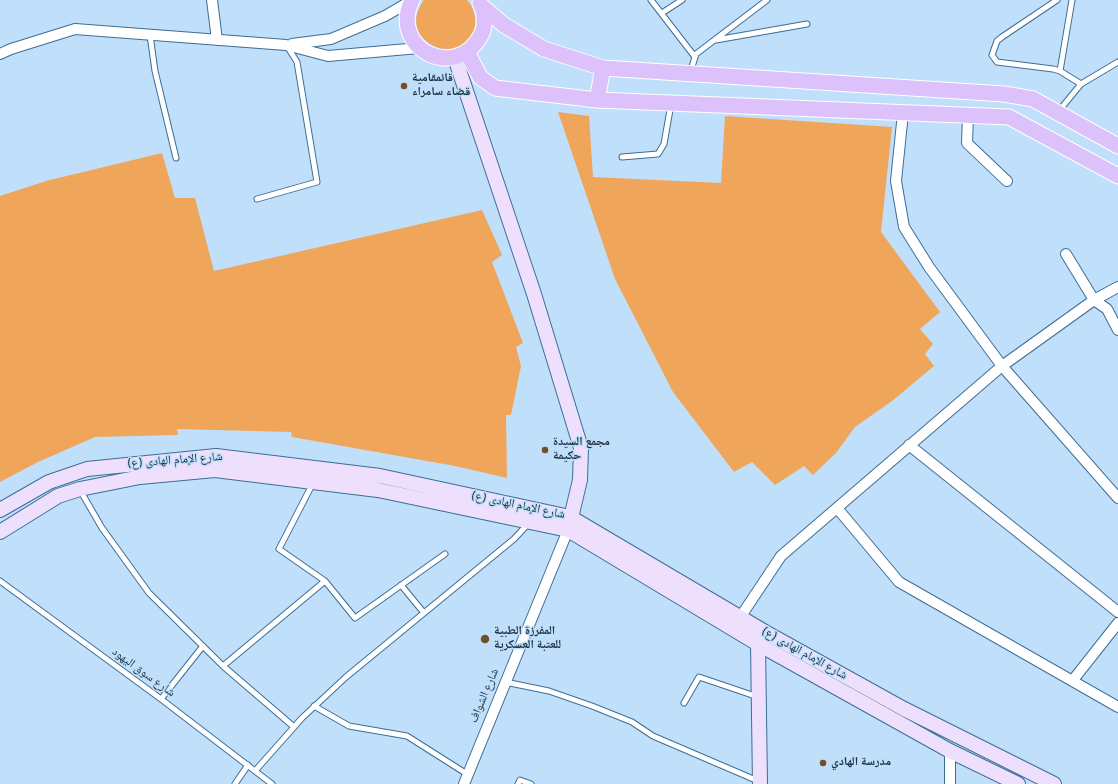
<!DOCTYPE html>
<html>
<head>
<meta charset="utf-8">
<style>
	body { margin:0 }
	canvas { display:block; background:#c0dffa }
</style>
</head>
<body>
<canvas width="1118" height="784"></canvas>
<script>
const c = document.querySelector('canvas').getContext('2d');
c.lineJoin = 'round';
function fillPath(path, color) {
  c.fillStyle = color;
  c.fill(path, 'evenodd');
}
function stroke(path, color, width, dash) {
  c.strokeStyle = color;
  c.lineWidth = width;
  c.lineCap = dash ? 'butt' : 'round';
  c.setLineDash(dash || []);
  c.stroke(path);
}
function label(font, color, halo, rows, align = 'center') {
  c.font = font + ' Overpass,"Noto Naskh Arabic",sans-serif';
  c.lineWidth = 3;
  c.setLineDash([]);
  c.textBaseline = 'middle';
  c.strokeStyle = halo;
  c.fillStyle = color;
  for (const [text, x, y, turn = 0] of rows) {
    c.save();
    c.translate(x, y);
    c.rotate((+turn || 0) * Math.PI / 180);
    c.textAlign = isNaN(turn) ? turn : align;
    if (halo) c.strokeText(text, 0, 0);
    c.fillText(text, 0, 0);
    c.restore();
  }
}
fillPath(new Path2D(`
	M 424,0 L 467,0 C 474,7 476,16 475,26 C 468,71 392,44 424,0 Z
	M 558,112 L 589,116 L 593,177 L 721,183 L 725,116 L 892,127 L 881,232 L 940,312 L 920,329 L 933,344 L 925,354 L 934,366 L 892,401 L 855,427 L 836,453 L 813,475 L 804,466 L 775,485 L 752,462 L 734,472 L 673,392 L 615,279 Z
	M 162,153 L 175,198 L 195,198 L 214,271 L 482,210 L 502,255 L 492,262 L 523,343 L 516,347 L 521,366 L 511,415 L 506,415 L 507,478 L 455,466 L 292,437 L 291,432 L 177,429 L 178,435 L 95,437 L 38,462 L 0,482 L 0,196 L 46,181 Z`), '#efa65a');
const lane = new Path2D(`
	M 651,0 L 695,57
	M 1057,0 L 1002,37 L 997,41 L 992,55 L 997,62 L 1053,69 L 1060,71 L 1081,84
	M 662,13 L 682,0
	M 150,35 L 155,71 L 176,158
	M 716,40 L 807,24
	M 1060,71 L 1072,0
	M 690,73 L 696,54 L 767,0
	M 1058,112 L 1081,84 L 1118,62
	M 622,157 L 658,154 L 664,144 L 671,104
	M 257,199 L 317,182 L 297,62 L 287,46
	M 313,483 L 279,549 L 325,581 L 355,618 L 445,554
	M 80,490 L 102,528 L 149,593 L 223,666 L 325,581
	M 0,581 L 161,699 L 272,784
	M 401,585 L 424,613
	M 223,666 L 294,727
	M 505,682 L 549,691 L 592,706 L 632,722 L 653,736 L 758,781
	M 161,699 L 203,646
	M 684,703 L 699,677 L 758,697
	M 314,706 L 349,726 L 407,736 L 467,774
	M 255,771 L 302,718 L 346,677 L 514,539 L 528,524
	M 235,784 L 248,765
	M 518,784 L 520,780 L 531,784`);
const street = new Path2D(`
	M 212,0 L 217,40
	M 292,44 L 331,39 L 385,16 L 411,1
	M 0,54 L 11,49 L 75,29 L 286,45 L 328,56 L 419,48
	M 903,113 L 896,181 L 904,227 L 929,267 L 1002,366 L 1118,498
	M 968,116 L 967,143 L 1007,181
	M 1066,254 L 1094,300 L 1107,309 L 1118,330
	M 909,445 L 1118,612
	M 837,508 L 899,582 L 1118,707
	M 737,622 L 781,556 L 1002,366 L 1094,300 L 1118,287
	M 1073,680 L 1118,623
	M 950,751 L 950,784
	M 464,784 L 568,530`);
const secondary = new Path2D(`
	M 455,58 L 534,294 L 581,448 L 580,480 L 569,526
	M 0,510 L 49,482 L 87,469 L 216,456 L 380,476 L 570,517 L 765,632 L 904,709 L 1054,784
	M 0,532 L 58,496 L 80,489 L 140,477 L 215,470 L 378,490 L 568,530 L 758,644 L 950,751 L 1018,784
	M 760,784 L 758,644 L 762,637`);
const primary = new Path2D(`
	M 412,0 C 389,48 455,83 481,35 C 486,26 485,12 480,3
	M 483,7 L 504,25 L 544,49 L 603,68 L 1004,94 L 1033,99 L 1118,146
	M 467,52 L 480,77 L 495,88 L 597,100 L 1009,117 L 1118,176
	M 597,100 L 603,68`);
stroke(lane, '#3d6e96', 7);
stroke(street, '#3d6e96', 12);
stroke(secondary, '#3d6e96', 16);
stroke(primary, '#fff', 17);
stroke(lane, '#fff', 5);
stroke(street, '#fff', 10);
stroke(secondary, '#eee0fd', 14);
stroke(primary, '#dcc1fa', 15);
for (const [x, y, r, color] of [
	[404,86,4,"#734e29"],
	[545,450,4,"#734e29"],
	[485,639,5,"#734e29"],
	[823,763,4,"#734e29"]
]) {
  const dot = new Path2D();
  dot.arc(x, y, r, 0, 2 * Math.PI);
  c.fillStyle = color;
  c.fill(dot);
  stroke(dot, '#c0dffa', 1.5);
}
label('bold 12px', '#1b3041', '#c0dffa', [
	["قائمقامية",412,79],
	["قضاء سامراء",412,93],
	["مجمع السيدة",553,443],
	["حكيمة",553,457],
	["المفرزة الطبية",494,632],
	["للعتبة العسكرية",494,646],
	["مدرسة الهادي",831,763]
], 'left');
label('12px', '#1b3041', '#c0dffa', [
	["شارع الإمام الهادی (ع)",175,461,-4],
	["شارع الإمام الهادی (ع)",518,506,12],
	["شارع الإمام الهادی (ع)",804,654,29],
	["شارع سوق اليهود",143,673,36],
	["شارع الشواف",485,696,-67]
]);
</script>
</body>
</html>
